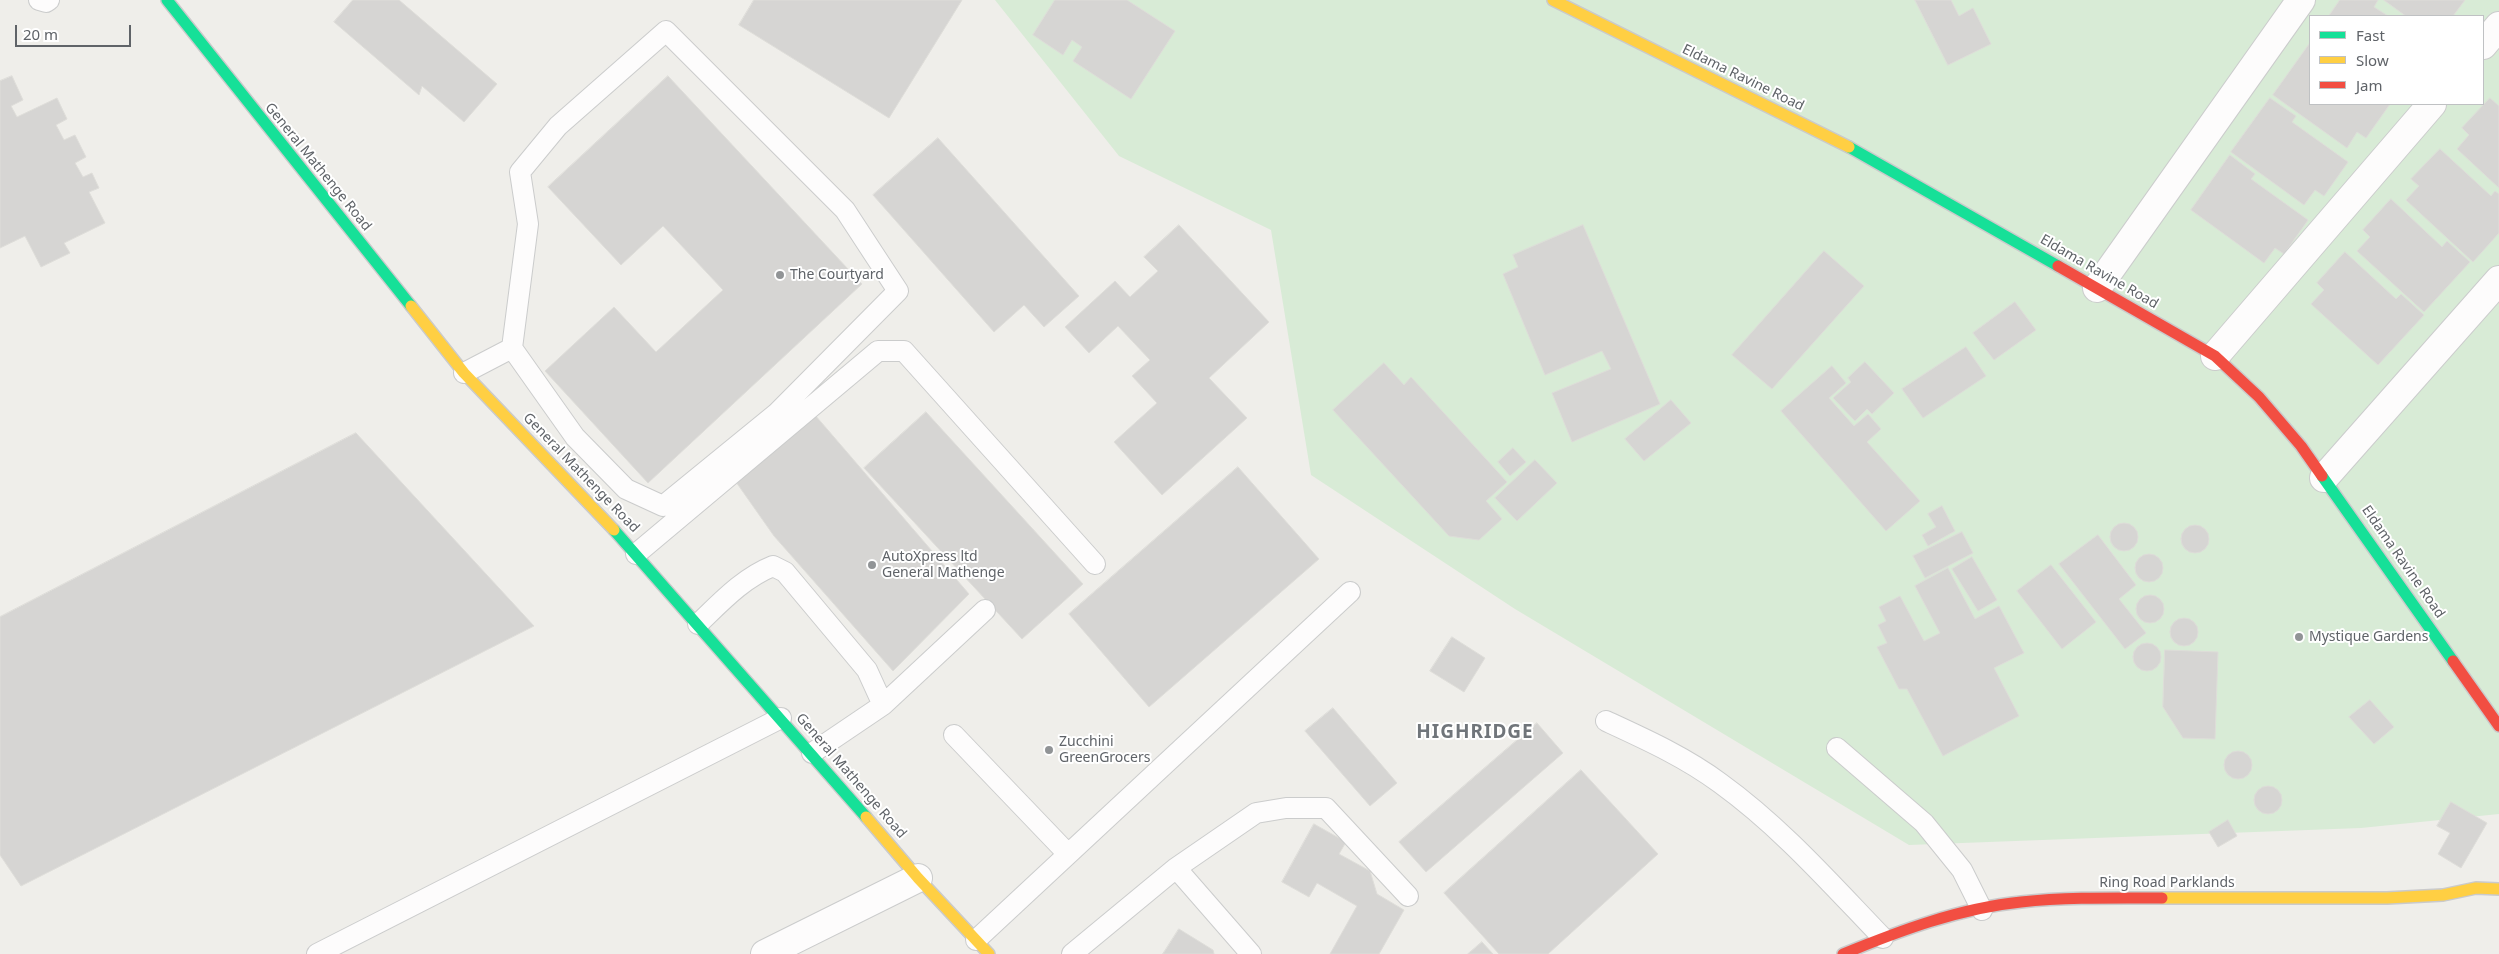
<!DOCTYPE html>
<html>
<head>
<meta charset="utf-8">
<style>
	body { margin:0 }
	#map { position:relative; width:2499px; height:954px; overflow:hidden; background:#efeeea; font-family:"Noto Sans",sans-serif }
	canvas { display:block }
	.legend { position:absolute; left:2309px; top:15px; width:175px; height:90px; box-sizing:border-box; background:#fff; border:1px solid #bfc1c3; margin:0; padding:6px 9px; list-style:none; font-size:15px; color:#5f6368 }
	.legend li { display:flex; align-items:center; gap:10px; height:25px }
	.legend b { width:25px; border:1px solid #bfc1c3 }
	.scale { position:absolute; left:15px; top:25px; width:116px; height:22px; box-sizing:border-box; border:2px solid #5f6368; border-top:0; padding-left:6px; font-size:15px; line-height:18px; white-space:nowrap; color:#5f6368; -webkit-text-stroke:4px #fff; paint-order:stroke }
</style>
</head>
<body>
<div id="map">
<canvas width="2499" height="954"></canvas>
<ul class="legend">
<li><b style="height:6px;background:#16e098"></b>Fast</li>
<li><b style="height:6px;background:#ffcf43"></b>Slow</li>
<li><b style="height:6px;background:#f24e42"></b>Jam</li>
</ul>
<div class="scale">20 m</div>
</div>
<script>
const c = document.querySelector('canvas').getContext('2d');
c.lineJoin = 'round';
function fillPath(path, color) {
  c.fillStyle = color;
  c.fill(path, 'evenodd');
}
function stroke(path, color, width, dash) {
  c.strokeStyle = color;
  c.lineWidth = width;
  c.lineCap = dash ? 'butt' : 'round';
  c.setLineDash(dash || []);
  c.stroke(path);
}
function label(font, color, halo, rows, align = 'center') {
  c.font = font + ' "Noto Sans",sans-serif';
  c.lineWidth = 4;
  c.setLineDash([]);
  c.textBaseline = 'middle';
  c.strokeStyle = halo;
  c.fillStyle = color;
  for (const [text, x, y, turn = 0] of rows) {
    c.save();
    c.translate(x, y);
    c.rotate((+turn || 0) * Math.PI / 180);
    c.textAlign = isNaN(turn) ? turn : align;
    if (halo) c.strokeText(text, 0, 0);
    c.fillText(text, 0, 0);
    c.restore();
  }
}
fillPath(new Path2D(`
	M 995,0 L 2499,0 L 2499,814 L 2361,828 L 1909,845 L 1515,609 L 1311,475 L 1271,230 L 1119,156 ZM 2310,16 L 2483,16 L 2483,104 L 2310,104 Z`), '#d8ebd6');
const building = new Path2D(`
	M 353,0 L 399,0 L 497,84 L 464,122 L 422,86 L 419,95 L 334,22 Z
	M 754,0 L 962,0 L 889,118 L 739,25 Z
	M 1055,0 L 1127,0 L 1175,31 L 1131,99 L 1073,61 L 1082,47 L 1072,40 L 1063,55 L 1033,35 Z
	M 1915,0 L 1951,0 L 1959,16 L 1973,8 L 1991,44 L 1948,65 Z
	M 2340,0 L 2378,0 L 2374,7 L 2388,16 L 2329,16 Z
	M 2384,0 L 2465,0 L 2453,16 L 2406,16 Z
	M 2310,43 L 2310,104 L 2390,104 L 2366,138 L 2357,132 L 2347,148 L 2273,95 Z
	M 12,76 L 23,100 L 11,106 L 17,117 L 57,98 L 67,119 L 56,125 L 64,140 L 75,135 L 86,157 L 75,163 L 83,177 L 92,173 L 99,188 L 89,192 L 105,223 L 64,243 L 70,253 L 41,267 L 25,236 L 0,248 L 0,81 Z
	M 668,76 L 862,284 L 648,483 L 545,371 L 614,307 L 656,352 L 723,290 L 663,226 L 621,265 L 548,187 Z
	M 2270,98 L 2296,116 L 2292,122 L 2348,162 L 2324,196 L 2315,190 L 2304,205 L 2231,152 Z
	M 2490,98 L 2499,106 L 2499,188 L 2457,149 L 2469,135 L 2462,128 Z
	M 938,138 L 1079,296 L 1044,327 L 1024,305 L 994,332 L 873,195 Z
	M 2440,149 L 2491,196 L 2495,191 L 2499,194 L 2499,233 L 2473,262 L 2406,200 L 2419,186 L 2411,179 Z
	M 2230,155 L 2255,174 L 2251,179 L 2308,220 L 2284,254 L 2275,248 L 2264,263 L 2191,210 Z
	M 2391,199 L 2442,247 L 2447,241 L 2470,262 L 2424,312 L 2357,251 L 2370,237 L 2363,230 Z
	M 1179,225 L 1269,322 L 1209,378 L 1247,418 L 1162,495 L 1114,442 L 1157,403 L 1132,376 L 1150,360 L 1118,326 L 1089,353 L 1065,327 L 1115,281 L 1130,297 L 1158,271 L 1144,257 Z
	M 1583,225 L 1660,404 L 1572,442 L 1552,393 L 1611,369 L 1602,351 L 1545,375 L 1503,274 L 1518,267 L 1513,255 Z
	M 1824,251 L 1864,286 L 1772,389 L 1732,355 Z
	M 2345,252 L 2396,299 L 2401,294 L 2424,315 L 2378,365 L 2311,304 L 2324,290 L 2317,283 Z
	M 2015,302 L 2036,330 L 1994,360 L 1973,333 Z
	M 1966,347 L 1986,376 L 1923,418 L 1902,389 Z
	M 1865,362 L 1894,393 L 1872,414 L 1867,409 L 1855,421 L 1833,398 L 1851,382 L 1848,378 Z
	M 1384,363 L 1404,385 L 1411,377 L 1507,482 L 1486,501 L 1502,519 L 1479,540 L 1449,536 L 1333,410 Z
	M 1832,366 L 1846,383 L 1829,398 L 1854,426 L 1868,414 L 1881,429 L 1867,442 L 1920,501 L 1886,531 L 1781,411 Z
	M 1671,400 L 1691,423 L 1644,461 L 1625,439 Z
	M 926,412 L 1083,584 L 1022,639 L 864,468 Z
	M 815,415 L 969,594 L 893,671 L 774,536 L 736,482 Z
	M 356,433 L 534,626 L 21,886 L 0,855 L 0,617 Z
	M 1513,448 L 1526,462 L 1510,476 L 1498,462 Z
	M 1535,460 L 1557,483 L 1517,521 L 1495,498 Z
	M 1238,467 L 1319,559 L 1149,707 L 1069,614 Z
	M 1942,506 L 1955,531 L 1928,546 L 1922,535 L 1936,527 L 1928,514 Z
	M2110 537a14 14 0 1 1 28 0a14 14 0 1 1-28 0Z
	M2181 539a14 14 0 1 1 28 0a14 14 0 1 1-28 0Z
	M 1962,532 L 1973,553 L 1925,578 L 1913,556 Z
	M 2098,535 L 2136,585 L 2119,599 L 2146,633 L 2125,649 L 2059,564 Z
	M2135 568a14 14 0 1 1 28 0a14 14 0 1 1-28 0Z
	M 1972,557 L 1997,600 L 1978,611 L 1952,569 Z
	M 2051,565 L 2096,622 L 2062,649 L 2017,591 Z
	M 1948,568 L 1975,619 L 1999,606 L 2024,653 L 1994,668 L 2019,716 L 1943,756 L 1907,689 L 1899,689 L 1877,647 L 1887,643 L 1878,625 L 1886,621 L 1879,607 L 1900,596 L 1924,641 L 1940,633 L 1915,586 Z
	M2136 609a14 14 0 1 1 28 0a14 14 0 1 1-28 0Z
	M2170 632a14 14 0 1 1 28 0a14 14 0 1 1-28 0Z
	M 1452,637 L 1485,658 L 1464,692 L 1430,671 Z
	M2133 657a14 14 0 1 1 28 0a14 14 0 1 1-28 0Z
	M 2165,650 L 2218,652 L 2215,739 L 2183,738 L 2163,707 Z
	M 2370,700 L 2394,727 L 2374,744 L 2349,717 Z
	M 1333,708 L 1397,783 L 1370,806 L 1305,731 Z
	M 1537,723 L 1563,753 L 1426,872 L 1399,842 Z
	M2224 765a14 14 0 1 1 28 0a14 14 0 1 1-28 0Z
	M 1581,770 L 1658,854 L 1548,954 L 1499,954 L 1444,893 Z
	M2254 800a14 14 0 1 1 28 0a14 14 0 1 1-28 0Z
	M 2451,802 L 2487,823 L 2461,868 L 2438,854 L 2450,833 L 2437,826 Z
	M 2228,820 L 2237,836 L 2218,847 L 2209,832 Z
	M 1314,824 L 1346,842 L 1339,854 L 1370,871 L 1377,894 L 1404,910 L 1379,954 L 1330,954 L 1357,906 L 1317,883 L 1309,897 L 1282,882 Z
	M 1179,929 L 1213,950 L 1214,954 L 1163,954 Z
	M 1482,942 L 1493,954 L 1468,954 Z`);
fillPath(building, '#d6d5d3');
stroke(building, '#deddd9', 1);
const lane = new Path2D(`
	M 39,0 L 46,2 L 49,0
	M 666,31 L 845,210 L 898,291 L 777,413 L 663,506 L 626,489 L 575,437 L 512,348 L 528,224 L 520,172 L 558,126 Z
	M 464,373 L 512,348
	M 636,554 L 878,351 L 904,351 L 1095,564
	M 698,624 C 721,602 743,578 773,566 L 785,572 L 867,670 L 883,705
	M 1606,721 C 1645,739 1685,757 1720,783 C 1781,827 1831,884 1883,938
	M 954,735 L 1068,854
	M 1837,748 L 1924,823 L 1962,870 L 1982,910
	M 812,753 L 883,705 L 985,610
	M 1176,868 L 1251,954
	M 976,940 L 1350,592
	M 317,954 L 781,718
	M 1072,954 L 1176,868 L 1256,813 L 1286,808 L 1326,808 L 1408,896`);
const street = new Path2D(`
	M 2483,45 L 2499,26
	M 2097,288 L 2301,0
	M 2215,356 L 2432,104
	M 2324,478 L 2499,280
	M 765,954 L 918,878`);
const fast = new Path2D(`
	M 167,0 L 411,306
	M 1849,147 L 2058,266
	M 2322,476 L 2453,661
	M 614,530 L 866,817`);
const slow = new Path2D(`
	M 1553,0 L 1849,147
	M 411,306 L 464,373 L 614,530
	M 866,817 L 918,878 L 989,954
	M 2162,898 L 2387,898 L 2443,895 L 2476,888 L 2499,889`);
const jam = new Path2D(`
	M 2058,266 L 2215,356 L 2259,397 L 2301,446 L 2322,476
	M 2453,661 L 2499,726
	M 1843,954 C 1899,931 1960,908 2021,902 C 2068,897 2115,898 2162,898`);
stroke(lane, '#cbcccc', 22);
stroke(street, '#cbcccc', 30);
stroke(fast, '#cacacb', 14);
stroke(slow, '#cacacb', 14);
stroke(jam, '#cacacb', 14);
stroke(lane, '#fdfcfc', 20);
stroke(street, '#fdfcfc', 28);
stroke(fast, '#16e098', 11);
stroke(slow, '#ffcf43', 11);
stroke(jam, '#f24e42', 11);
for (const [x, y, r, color] of [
	[780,275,5,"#919496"],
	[872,565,5,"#919496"],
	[2299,637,5,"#919496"],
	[1049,750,5,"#919496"]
]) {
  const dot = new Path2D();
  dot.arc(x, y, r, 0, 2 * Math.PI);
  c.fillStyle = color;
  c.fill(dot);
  stroke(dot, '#fff', 2);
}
label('14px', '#5f6368', '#fff', [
	["Eldama Ravine Road",1743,78,26],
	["General Mathenge Road",318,167,51],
	["Eldama Ravine Road",2099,272,30],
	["General Mathenge Road",581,473,46],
	["Eldama Ravine Road",2403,562,55],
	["General Mathenge Road",851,776,49],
	["Ring Road Parklands",2167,883]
]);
label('14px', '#5f6368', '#fff', [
	["The Courtyard",790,275],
	["AutoXpress ltd",882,557],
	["General Mathenge",882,573],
	["Mystique Gardens",2309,637],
	["Zucchini",1059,742],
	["GreenGrocers",1059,758]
], 'left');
c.letterSpacing = '1px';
label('bold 19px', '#70757a', '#fff', [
	["HIGHRIDGE",1475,733]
]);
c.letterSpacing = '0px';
</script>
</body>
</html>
